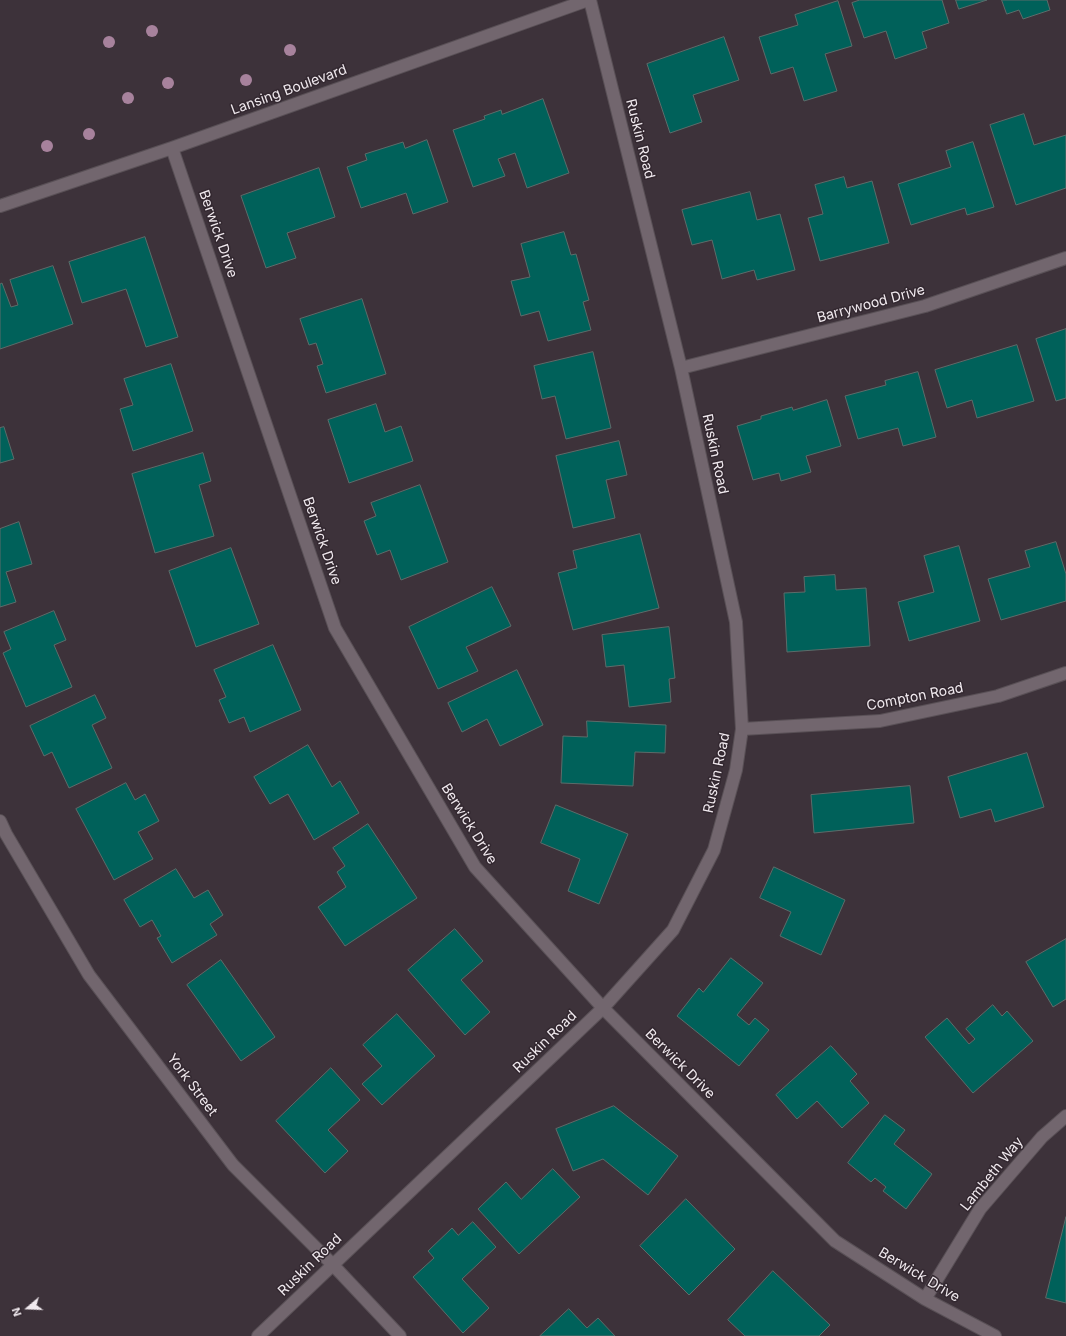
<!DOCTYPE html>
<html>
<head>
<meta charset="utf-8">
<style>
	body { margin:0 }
	#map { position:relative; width:1066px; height:1336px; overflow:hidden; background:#3d323a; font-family:Inter,sans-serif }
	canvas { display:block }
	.north { position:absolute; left:8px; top:1288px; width:40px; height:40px; -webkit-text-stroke:3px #332830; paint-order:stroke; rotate:251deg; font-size:11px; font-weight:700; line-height:16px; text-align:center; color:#f0e9ee }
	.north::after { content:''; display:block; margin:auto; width:14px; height:18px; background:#f0e9ee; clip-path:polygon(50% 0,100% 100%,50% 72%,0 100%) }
</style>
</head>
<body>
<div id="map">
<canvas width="1066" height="1336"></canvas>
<div class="north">N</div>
</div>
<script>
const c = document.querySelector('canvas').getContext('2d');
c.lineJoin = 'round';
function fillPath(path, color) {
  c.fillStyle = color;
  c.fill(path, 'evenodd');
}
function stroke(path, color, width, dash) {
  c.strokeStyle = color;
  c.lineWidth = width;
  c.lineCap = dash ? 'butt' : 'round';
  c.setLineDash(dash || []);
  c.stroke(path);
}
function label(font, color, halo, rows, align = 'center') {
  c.font = font + ' Inter,sans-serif';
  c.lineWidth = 3;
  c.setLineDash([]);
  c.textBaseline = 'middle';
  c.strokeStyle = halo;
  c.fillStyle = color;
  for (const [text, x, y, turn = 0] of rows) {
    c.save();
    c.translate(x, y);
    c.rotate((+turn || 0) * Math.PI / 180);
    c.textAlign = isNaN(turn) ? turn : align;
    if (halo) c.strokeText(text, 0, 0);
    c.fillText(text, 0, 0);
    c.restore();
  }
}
const building = new Path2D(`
	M 860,0 L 942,0 L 949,23 L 922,32 L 927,48 L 895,59 L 886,31 L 864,38 L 852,3 Z
	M 956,0 L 987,0 L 959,9 Z
	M 1002,0 L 1047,0 L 1050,10 L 1023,19 L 1019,10 L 1007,14 Z
	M 838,1 L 852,46 L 825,54 L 837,91 L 804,101 L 793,67 L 771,74 L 759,37 L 798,25 L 795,15 Z
	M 724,37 L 739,80 L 693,95 L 702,122 L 670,133 L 647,64 Z
	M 543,99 L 569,173 L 527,188 L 515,153 L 498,159 L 505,176 L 473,187 L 453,130 L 485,119 L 484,116 L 501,110 L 502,114 Z
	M 1024,114 L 1034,145 L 1066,135 L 1066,188 L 1016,205 L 990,125 Z
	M 427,140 L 448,202 L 413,214 L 406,193 L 361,208 L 347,167 L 367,160 L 365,154 L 403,142 L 405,148 Z
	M 973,142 L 994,207 L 967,215 L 965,208 L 911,225 L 898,184 L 951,167 L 946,151 Z
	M 319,168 L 335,217 L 287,233 L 296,258 L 266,268 L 241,196 Z
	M 844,177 L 847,188 L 872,181 L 889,243 L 820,261 L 808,218 L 823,214 L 815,185 Z
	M 750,192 L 757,220 L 780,214 L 795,270 L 757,280 L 754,270 L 722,279 L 712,240 L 692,245 L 682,210 Z
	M 564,232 L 571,255 L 576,254 L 589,300 L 583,302 L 591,330 L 548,341 L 539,311 L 521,316 L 511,281 L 530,277 L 521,244 Z
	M 145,237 L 178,337 L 146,347 L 126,289 L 82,303 L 69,262 Z
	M 53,266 L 73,324 L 0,349 L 0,284 L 2,283 L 11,307 L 18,305 L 10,280 Z
	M 362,299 L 386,374 L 326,393 L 317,366 L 323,364 L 316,343 L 309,345 L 300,319 Z
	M 1066,329 L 1066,398 L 1056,401 L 1036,339 Z
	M 1017,345 L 1034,401 L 977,418 L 972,400 L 947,408 L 935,370 Z
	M 593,352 L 611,428 L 566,439 L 555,396 L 542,399 L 534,366 Z
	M 171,364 L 193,431 L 133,451 L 120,409 L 133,405 L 124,379 Z
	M 918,372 L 936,437 L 903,446 L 898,428 L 858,439 L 845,396 L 886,385 L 885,381 Z
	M 827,400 L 841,446 L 806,456 L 811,472 L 781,481 L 779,473 L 753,480 L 737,426 L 761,419 L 761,416 L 792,407 L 793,410 Z
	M 376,404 L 385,432 L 401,426 L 413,461 L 349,483 L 328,420 Z
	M 4,427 L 14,459 L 0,463 L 0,428 Z
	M 619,441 L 627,475 L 606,480 L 615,518 L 573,528 L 556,456 Z
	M 203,453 L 211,481 L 199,485 L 214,536 L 155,553 L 132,474 Z
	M 420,485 L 448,562 L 401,580 L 390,550 L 377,555 L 364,521 L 376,516 L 371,503 Z
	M 19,522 L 32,564 L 6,572 L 16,602 L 0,607 L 0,529 Z
	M 640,534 L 659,608 L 573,630 L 558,573 L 577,568 L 573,551 Z
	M 1056,542 L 1066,574 L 1066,601 L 1001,620 L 988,579 L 1030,567 L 1025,551 Z
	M 959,546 L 980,621 L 909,641 L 898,602 L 934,592 L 924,556 Z
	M 231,548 L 259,624 L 196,647 L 169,571 Z
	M 835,575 L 836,590 L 866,588 L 870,646 L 787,652 L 784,593 L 805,592 L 804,577 Z
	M 492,587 L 511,626 L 466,647 L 478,671 L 438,689 L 409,627 Z
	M 54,611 L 66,640 L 54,645 L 72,687 L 26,707 L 3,653 L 11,649 L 4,632 Z
	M 669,627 L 675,678 L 669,679 L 671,702 L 629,707 L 624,665 L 606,667 L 602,635 Z
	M 273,645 L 301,710 L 250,732 L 244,717 L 229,723 L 219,700 L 226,697 L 214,670 Z
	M 517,670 L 543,725 L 500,746 L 487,719 L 462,732 L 448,703 Z
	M 95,695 L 106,718 L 92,725 L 112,768 L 69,788 L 52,752 L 44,756 L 30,726 Z
	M 587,721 L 666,725 L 665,753 L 635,752 L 633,786 L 561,783 L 563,736 L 587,737 Z
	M 308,745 L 332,787 L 340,781 L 359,813 L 314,840 L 288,794 L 270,804 L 254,777 Z
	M 1027,753 L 1044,807 L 995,822 L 991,809 L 960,818 L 948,777 Z
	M 126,783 L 135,800 L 145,794 L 159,821 L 138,832 L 153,859 L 114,880 L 76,809 Z
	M 910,786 L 914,823 L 814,833 L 811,795 Z
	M 556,805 L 628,834 L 599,904 L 568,891 L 580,859 L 541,843 Z
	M 368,824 L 417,898 L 345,946 L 318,907 L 346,887 L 337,872 L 345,866 L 333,848 Z
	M 774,867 L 845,900 L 821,955 L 780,936 L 791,912 L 760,898 Z
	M 176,869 L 194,898 L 208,890 L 223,915 L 210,924 L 217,935 L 172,963 L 157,938 L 161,936 L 152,920 L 140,927 L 124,900 Z
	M 455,929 L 483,961 L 461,980 L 490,1012 L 465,1035 L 408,970 Z
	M 1066,939 L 1066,999 L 1053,1007 L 1026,962 Z
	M 731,958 L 763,983 L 737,1015 L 749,1025 L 755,1018 L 769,1030 L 739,1066 L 677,1016 L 699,988 L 703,992 Z
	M 221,960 L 275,1037 L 241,1061 L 187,985 Z
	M 993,1005 L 1002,1016 L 1007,1011 L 1033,1041 L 973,1093 L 925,1037 L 947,1018 L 969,1044 L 975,1039 L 966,1029 Z
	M 397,1014 L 435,1056 L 382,1105 L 362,1084 L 382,1066 L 363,1045 Z
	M 831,1046 L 857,1074 L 850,1081 L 869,1103 L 842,1128 L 817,1101 L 797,1119 L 776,1095 Z
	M 331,1068 L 360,1100 L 328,1130 L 348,1151 L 325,1173 L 276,1121 Z
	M 614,1106 L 678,1156 L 648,1195 L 603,1159 L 573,1171 L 556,1129 Z
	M 885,1115 L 905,1130 L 894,1144 L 932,1174 L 906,1209 L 883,1191 L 886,1187 L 875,1178 L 871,1182 L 848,1163 Z
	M 553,1169 L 580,1197 L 519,1254 L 478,1209 L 506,1182 L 521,1199 Z
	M 686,1199 L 735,1249 L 689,1295 L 640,1246 Z
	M 1066,1217 L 1066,1303 L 1046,1298 Z
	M 473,1222 L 496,1247 L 462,1279 L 489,1308 L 463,1333 L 413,1277 L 434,1258 L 428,1251 L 452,1228 L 458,1235 Z
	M 773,1271 L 830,1325 L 819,1336 L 745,1336 L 728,1320 Z
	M 569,1309 L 587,1328 L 598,1318 L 615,1336 L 540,1336 Z`);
fillPath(building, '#00615a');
stroke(building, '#5c6c6a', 1);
const minor = new Path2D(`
	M 172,148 L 335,628 L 475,867 L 603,1008 L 835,1241 L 925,1299 L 995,1336
	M 0,206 L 172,148 L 588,0
	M 681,368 L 925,306 L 1066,258
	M 742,729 L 880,721 L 998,696 L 1066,673
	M 0,821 L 6,834 L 89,975 L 233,1165 L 333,1265 L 400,1336
	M 925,1299 L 980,1209 L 1042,1137 L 1066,1116
	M 258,1336 L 603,1008 L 673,930 L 714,850 L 736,770 L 742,729 L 736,622 L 681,368 L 590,0`);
stroke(minor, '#595056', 14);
stroke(minor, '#72666e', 12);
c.fillStyle = '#a7829c';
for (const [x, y] of [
	[152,31],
	[109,42],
	[290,50],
	[246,80],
	[168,83],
	[128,98],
	[89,134],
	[47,146]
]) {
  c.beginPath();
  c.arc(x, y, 6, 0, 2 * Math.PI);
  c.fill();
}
label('14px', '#f0e9ee', '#332830', [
	["Lansing Boulevard",289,90,-20],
	["Ruskin Road",640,139,76],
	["Berwick Drive",218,234,71],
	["Barrywood Drive",871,304,-15],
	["Ruskin Road",715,454,78],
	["Berwick Drive",322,541,71],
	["Compton Road",915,697,-11],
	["Ruskin Road",717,773,-78],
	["Berwick Drive",469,824,58],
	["Ruskin Road",545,1042,-44],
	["Berwick Drive",680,1064,45],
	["York Street",192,1085,53],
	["Lambeth Way",992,1174,-51],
	["Ruskin Road",310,1265,-44],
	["Berwick Drive",919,1275,31]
]);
</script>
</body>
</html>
